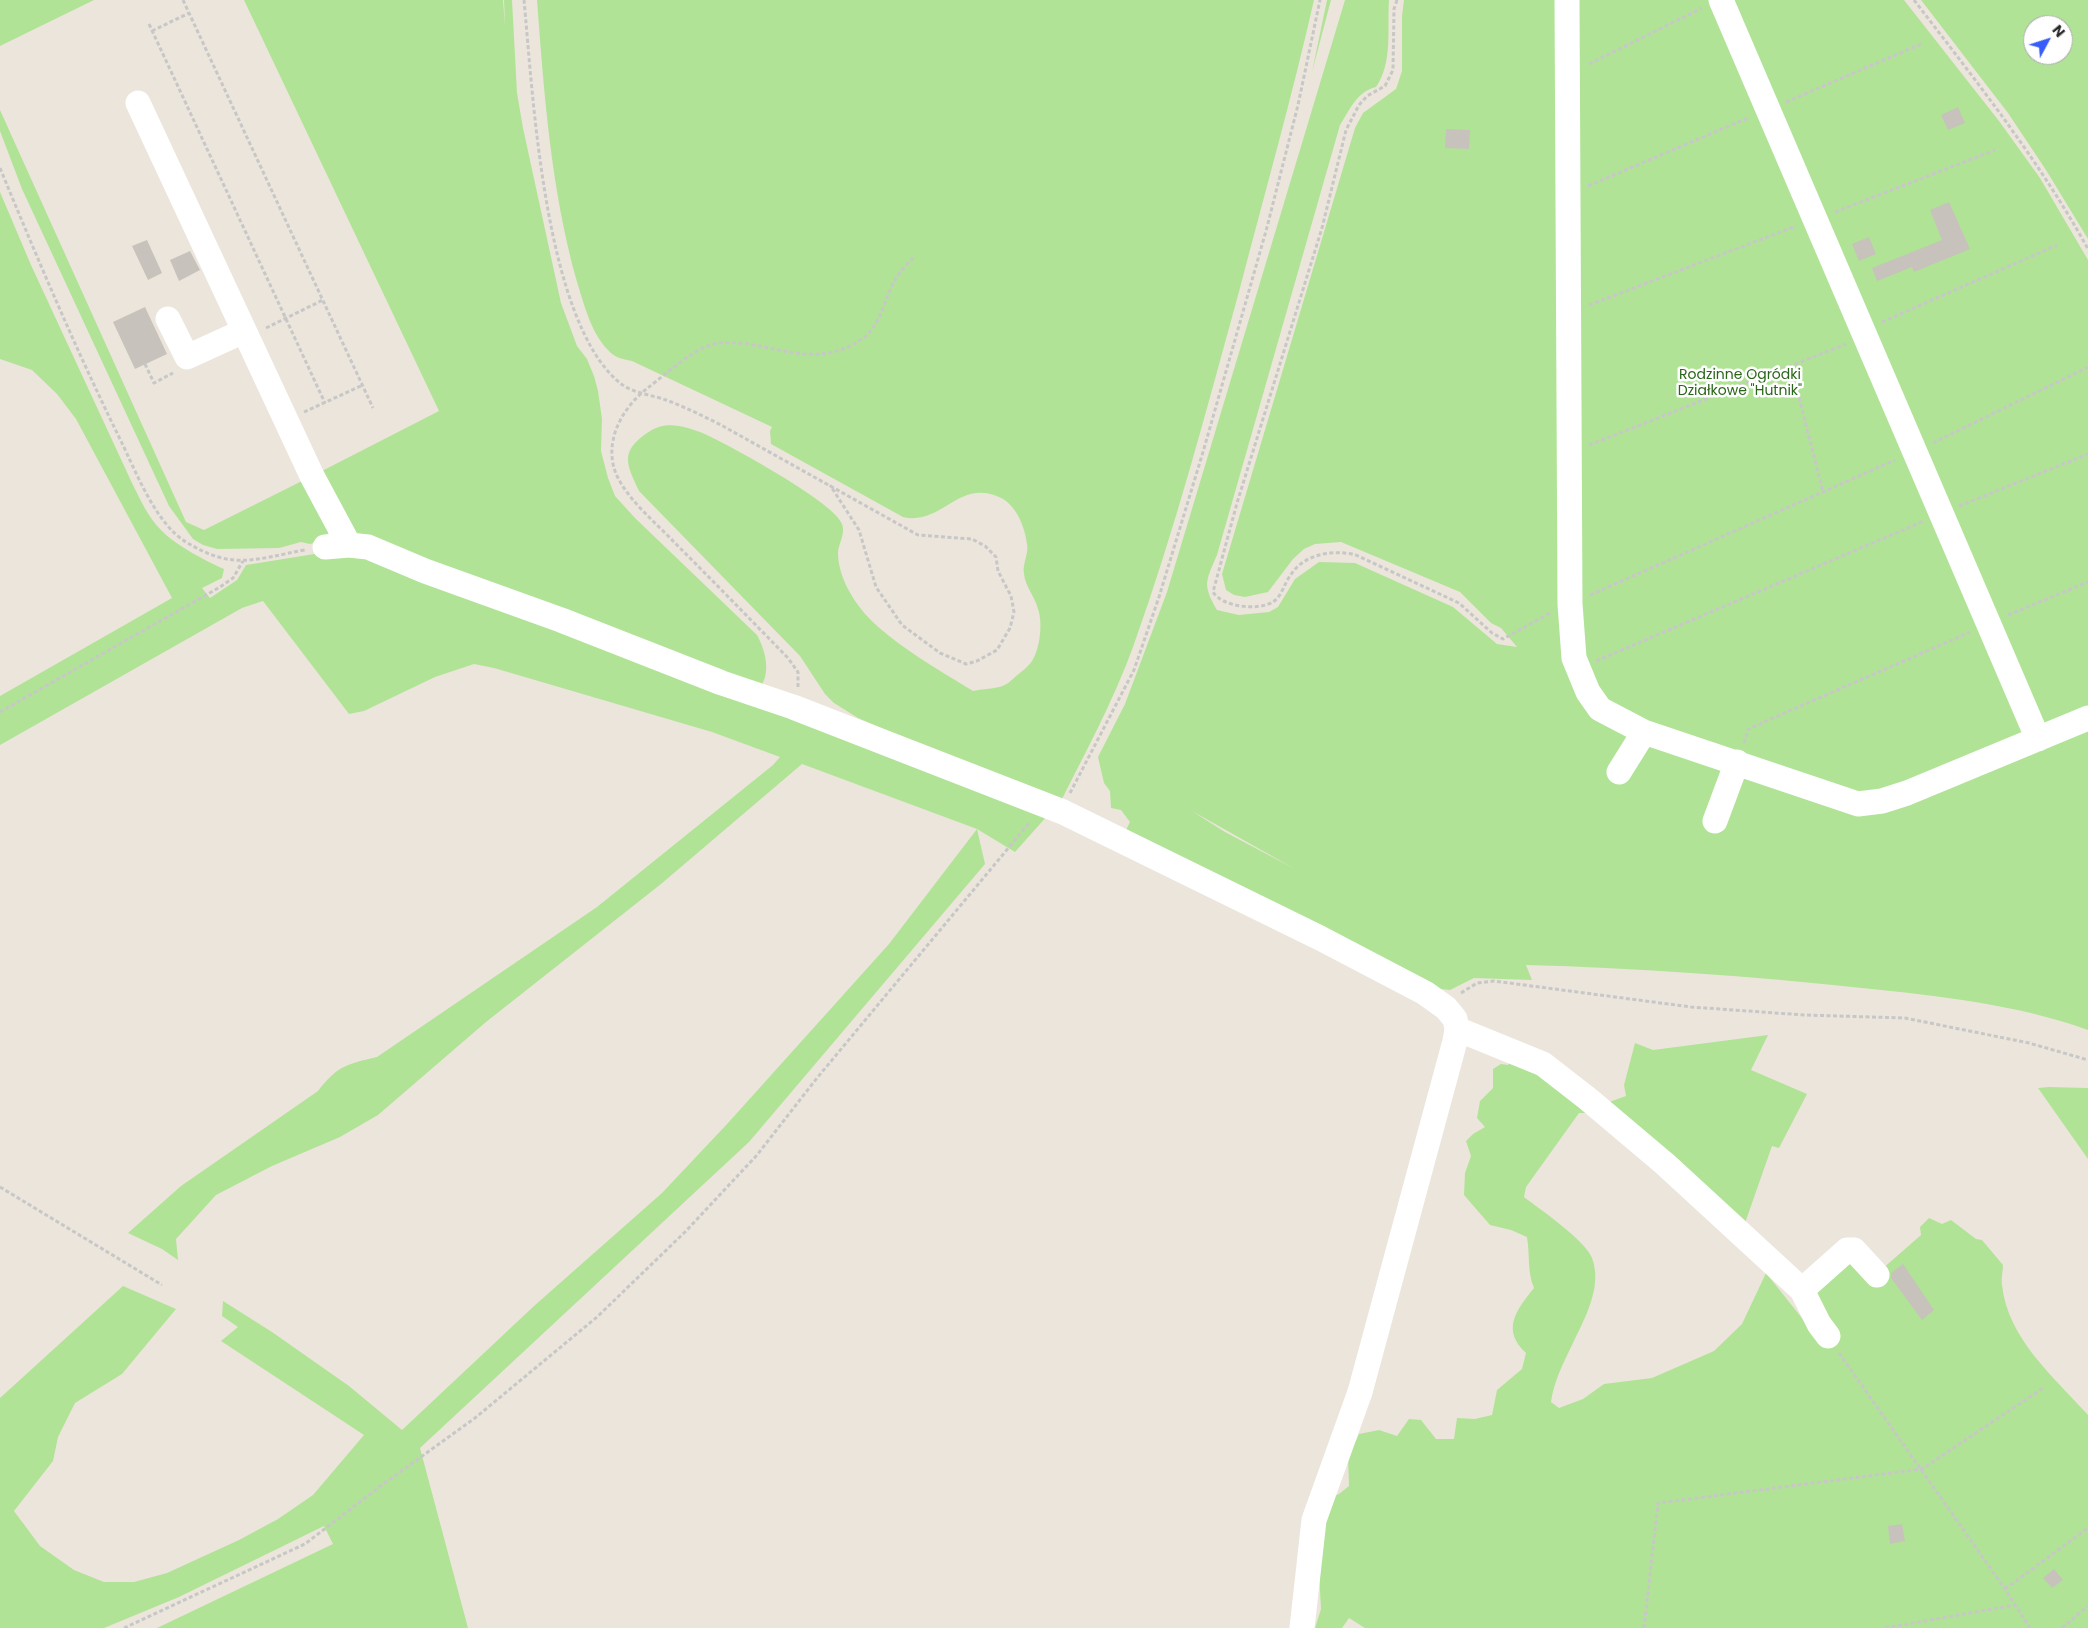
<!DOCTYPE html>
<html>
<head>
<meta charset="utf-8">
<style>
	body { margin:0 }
	#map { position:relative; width:2088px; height:1628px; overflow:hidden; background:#ece5db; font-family:Poppins,sans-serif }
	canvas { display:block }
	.north { position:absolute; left:2023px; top:15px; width:50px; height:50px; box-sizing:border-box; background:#fff; border:1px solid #a9a9a9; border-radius:50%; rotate:50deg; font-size:14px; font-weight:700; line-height:20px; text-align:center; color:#292929 }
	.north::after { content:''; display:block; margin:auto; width:18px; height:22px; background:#395dfa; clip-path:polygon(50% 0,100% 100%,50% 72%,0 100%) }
</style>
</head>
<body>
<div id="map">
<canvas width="2088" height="1628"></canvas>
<div class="north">N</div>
</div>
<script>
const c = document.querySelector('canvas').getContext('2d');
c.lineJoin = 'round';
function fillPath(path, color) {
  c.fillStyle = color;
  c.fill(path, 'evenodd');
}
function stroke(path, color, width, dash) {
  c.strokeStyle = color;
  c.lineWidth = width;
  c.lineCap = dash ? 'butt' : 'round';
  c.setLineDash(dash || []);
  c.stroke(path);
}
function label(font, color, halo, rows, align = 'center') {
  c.font = font + ' Poppins,sans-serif';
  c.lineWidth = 5;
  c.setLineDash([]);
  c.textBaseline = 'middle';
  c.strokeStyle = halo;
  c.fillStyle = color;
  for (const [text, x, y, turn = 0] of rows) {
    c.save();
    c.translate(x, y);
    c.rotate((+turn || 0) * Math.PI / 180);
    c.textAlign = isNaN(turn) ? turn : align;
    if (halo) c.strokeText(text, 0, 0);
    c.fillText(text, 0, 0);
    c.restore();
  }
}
fillPath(new Path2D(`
	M 0,0 L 94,0 L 0,46 Z
	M 244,0 L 503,0 L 505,26 L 504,0 L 512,0 L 517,93 L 523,128 L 561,303 L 577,346 L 587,359 L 594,376 L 598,391 L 602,419 L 601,451 L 608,478 L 615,496 L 635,518 L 757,635 C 765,649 771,672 761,686 L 354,535 L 318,473 L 439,411 Z
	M 537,0 L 1314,0 C 1292,97 1265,192 1240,288 C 1207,408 1175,530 1133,647 C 1113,702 1085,753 1059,805 L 858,718 L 834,703 L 825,694 L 800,656 L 639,491 C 627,465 619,452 647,433 C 657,426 666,424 679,426 C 689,428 702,432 711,437 C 734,448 835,503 842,524 C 846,534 838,544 838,553 C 838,576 853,601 868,617 C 896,646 939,670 973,691 C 982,689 991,689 999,687 C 1005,686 1011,681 1015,677 C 1021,672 1028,667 1032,661 C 1040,649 1043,623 1038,609 C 1035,597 1025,586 1024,574 C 1022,564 1029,554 1027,544 C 1025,527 1016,504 999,497 C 958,479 942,526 903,517 L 771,444 L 770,431 L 772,427 L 632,361 C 622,359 615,358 608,350 C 591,333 584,304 577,282 C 551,190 544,94 537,0 Z
	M 1327,0 L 1331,0 L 1312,72 Z
	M 1345,0 L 1389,0 C 1387,29 1393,63 1376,87 C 1356,92 1350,110 1340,125 L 1217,555 C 1206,581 1202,584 1217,610 L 1239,615 L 1269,612 L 1278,607 L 1295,579 L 1319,562 L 1355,563 L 1453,607 L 1497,644 L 1517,647 L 1501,628 L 1491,623 L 1460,592 L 1341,542 L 1315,544 L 1304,549 L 1293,559 L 1268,592 L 1245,597 L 1234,595 L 1226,590 L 1222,574 L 1355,128 L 1363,113 L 1396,89 L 1402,71 L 1402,16 L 1404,0 L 1904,0 L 1999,121 L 2040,178 L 2088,260 L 2088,1030 C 2016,1004 1938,996 1862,988 C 1751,976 1638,968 1526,965 L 1532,980 L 1474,978 L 1450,990 L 1424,987 L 1123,836 L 1130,822 L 1121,810 L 1111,808 L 1110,791 L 1104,783 L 1098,757 L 1125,704 L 1167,592 ZM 1192,811 L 1295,869 L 1225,832 Z
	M 1921,0 L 2088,0 L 2088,239 L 2046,170 L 2008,113 ZM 2033,25 L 2063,25 L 2063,55 L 2033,55 Z
	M 0,110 L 186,522 L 204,530 L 306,479 L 329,532 L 322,541 L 310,544 L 301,542 L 279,548 L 217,549 L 203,545 L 193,539 L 169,506 L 22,189 L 0,131 Z
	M 0,192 L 31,265 L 132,483 C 140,499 148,517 161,530 C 175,545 206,561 224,569 L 222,578 L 202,588 L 210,598 L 237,580 L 246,565 L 327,552 L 392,562 L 1048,815 L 1015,852 L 977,829 L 985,864 L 749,1142 L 420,1448 L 468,1628 L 157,1628 L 333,1544 L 324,1526 L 179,1597 L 104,1628 L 0,1628 L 0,1398 L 123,1286 L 176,1309 L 122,1374 L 75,1403 L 58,1437 L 53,1461 L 14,1511 L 40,1546 L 74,1570 L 104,1582 L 134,1582 L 167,1573 L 239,1540 L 278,1519 L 313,1495 L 364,1435 L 221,1341 L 238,1327 L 222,1316 L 223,1301 L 272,1332 L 349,1386 L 402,1430 L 534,1306 L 662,1193 L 728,1123 L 889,944 L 977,829 L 802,764 L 661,884 L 486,1022 L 378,1115 L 340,1137 L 272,1166 L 216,1195 L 176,1239 L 178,1260 L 162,1249 L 128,1233 L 181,1186 L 318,1091 C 337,1066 347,1064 377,1057 L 597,907 L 773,765 L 780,757 L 712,732 L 494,668 L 474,664 L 435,677 L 364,711 L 349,714 L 263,601 L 242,608 L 0,745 L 0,696 L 172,598 L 76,419 L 57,394 L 32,370 L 0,359 Z
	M 1768,1035 L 1751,1070 L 1807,1094 L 1779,1148 L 1772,1146 L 1744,1226 L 1601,1105 L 1626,1096 L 1624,1085 L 1635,1043 L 1653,1050 Z
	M 1514,1057 L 1588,1113 L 1579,1113 L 1526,1187 L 1524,1197 C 1541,1210 1585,1240 1592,1258 C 1603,1287 1584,1320 1572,1345 C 1563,1364 1554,1381 1551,1402 L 1559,1408 L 1583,1399 L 1604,1384 L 1652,1378 L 1714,1351 L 1742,1324 L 1766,1273 L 1821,1342 L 1815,1300 L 1817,1290 L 1853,1256 L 1881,1270 L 1921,1235 L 1920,1227 L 1929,1218 L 1942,1224 L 1951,1220 L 1976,1239 L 1982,1240 L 2003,1265 C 2003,1271 2001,1279 2002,1285 C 2008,1339 2053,1376 2088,1415 L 2088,1628 L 1365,1628 L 1349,1618 L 1342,1628 L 1315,1628 L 1321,1609 L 1318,1553 L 1332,1497 L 1339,1494 L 1349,1486 L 1348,1457 L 1359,1434 L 1379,1430 L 1397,1436 L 1409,1419 L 1421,1420 L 1436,1439 L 1454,1439 L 1457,1418 L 1475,1419 L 1492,1415 L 1497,1390 L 1522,1369 L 1526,1353 C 1501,1330 1516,1310 1534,1288 C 1527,1272 1530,1255 1527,1237 L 1511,1230 L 1490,1225 L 1464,1195 L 1465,1173 L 1471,1156 L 1466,1141 L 1473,1134 L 1485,1127 L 1477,1118 L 1480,1101 L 1493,1088 L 1493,1069 L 1501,1064 L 1508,1065 Z
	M 2049,1087 L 2088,1088 L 2088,1159 L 2038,1088 Z`), '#b1e397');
fillPath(new Path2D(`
	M 1958,107 L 1965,123 L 1948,130 L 1941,115 Z
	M 1446,129 L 1470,130 L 1469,149 L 1445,148 Z
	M 1949,202 L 1970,249 L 1914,272 L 1912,267 L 1877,281 L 1872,268 L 1942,240 L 1930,210 Z
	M 1869,237 L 1876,254 L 1859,261 L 1852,244 Z
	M 147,240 L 162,273 L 148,280 L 132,246 Z
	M 190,251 L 200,270 L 179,281 L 170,260 Z
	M 145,307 L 167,354 L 135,369 L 113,322 Z
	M 1903,1264 L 1934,1310 L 1922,1320 L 1891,1278 L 1891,1273 Z
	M 1902,1524 L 1905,1541 L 1890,1544 L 1888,1526 Z
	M 2054,1569 L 2063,1580 L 2052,1588 L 2043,1578 Z`), '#c7c2bb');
stroke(new Path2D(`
	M 183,0 L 373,408
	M 524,0 C 533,95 544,321 620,383 C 632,393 652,395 666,400 C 685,407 703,416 721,425 L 918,535 L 972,539 L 985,546 L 996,557 L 998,571 L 1011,596 L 1014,612 L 1010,628 L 997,650 L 977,661 L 966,664 L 940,653 L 902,625 L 876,587 L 859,530 L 830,485
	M 1397,0 L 1394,9 L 1393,70 L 1385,86 L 1367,96 L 1359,105 L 1346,130 L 1322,228 L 1237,503 L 1213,592 C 1222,607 1258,611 1273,602 C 1282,596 1284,584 1290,576 C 1303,554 1333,549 1356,555 L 1459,603 L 1492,633 L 1503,639 L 1550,613
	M 1914,0 C 1976,81 2039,160 2088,249
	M 149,24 L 325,403
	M 152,31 L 189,13
	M 1589,64 L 1702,8
	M 1786,102 L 1921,44
	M 0,168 C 38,260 77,352 121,441 C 136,472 156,524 186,542 C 233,571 255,559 305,550
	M 1588,186 L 1750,117
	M 1835,212 L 1995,150
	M 1589,305 L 1796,226
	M 1882,322 L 2057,245
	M 266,328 L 323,300
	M 145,364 L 154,383 L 173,373
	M 1791,366 L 1823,492
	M 304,412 L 363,385
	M 1933,443 L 2088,367
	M 1589,445 L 1846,344
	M 1959,506 L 2088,454
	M 1590,595 L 1895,460
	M 2008,615 L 2088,582
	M 1596,661 L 1924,521
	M 798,687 L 798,672 L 788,658 C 750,619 712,580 674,542 C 655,522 629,501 617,476 C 602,443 622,407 649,387 C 666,374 697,345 719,343 C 771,339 812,373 862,339 C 882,325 884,296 897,277 C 901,270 908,263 914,257
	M 0,712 L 220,587 L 233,578 L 243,561
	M 1744,743 L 1748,729 L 1970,632
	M 1070,793 L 1134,670 L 1159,597 L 1203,452 L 1266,231 L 1298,105 L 1320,0
	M 1461,993 L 1477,983 L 1494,981 L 1691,1007 L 1804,1015 L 1905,1018 L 2029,1043 L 2088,1060
	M 0,1187 L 162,1285
	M 1839,1353 L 2005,1589 L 2030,1628
	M 2005,1589 L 2088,1528
	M 124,1628 L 305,1544 L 382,1485 L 475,1418 L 597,1317 L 685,1232 L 757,1155 L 817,1078 L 1030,822
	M 1644,1628 L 1658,1503 L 1922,1469 L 2043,1388
	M 1885,1628 L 2015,1605
	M 2062,1628 L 2088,1606`), '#c7c7c7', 3, [4, 2.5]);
stroke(new Path2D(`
	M 1567,0 L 1570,604 L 1574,658 L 1588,692 L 1600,709 L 1644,732 L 1858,804 L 1882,801 L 1907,793 L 2088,718
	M 1721,0 L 2038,739
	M 138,103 L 312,476 L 349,545
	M 168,319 L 187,357 L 244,331
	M 325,547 L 349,545 L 368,547 L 425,571 L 561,620 L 722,683 L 793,707 L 1063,812 L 1320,938 L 1425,993 L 1446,1008 L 1455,1019 L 1457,1029 L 1455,1041 L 1360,1392 L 1314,1520 L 1302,1628
	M 1619,772 L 1644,732
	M 1715,821 L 1737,762
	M 1457,1029 L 1543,1064 L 1588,1099 L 1665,1164 L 1802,1290 L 1819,1324 L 1828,1336
	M 1802,1290 L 1847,1250 L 1854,1250 L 1877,1275`), '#fff', 25);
label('14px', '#296619', '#fff', [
	["Rodzinne Ogródki",1740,375],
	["Działkowe \"Hutnik\"",1740,391]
]);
</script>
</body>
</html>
